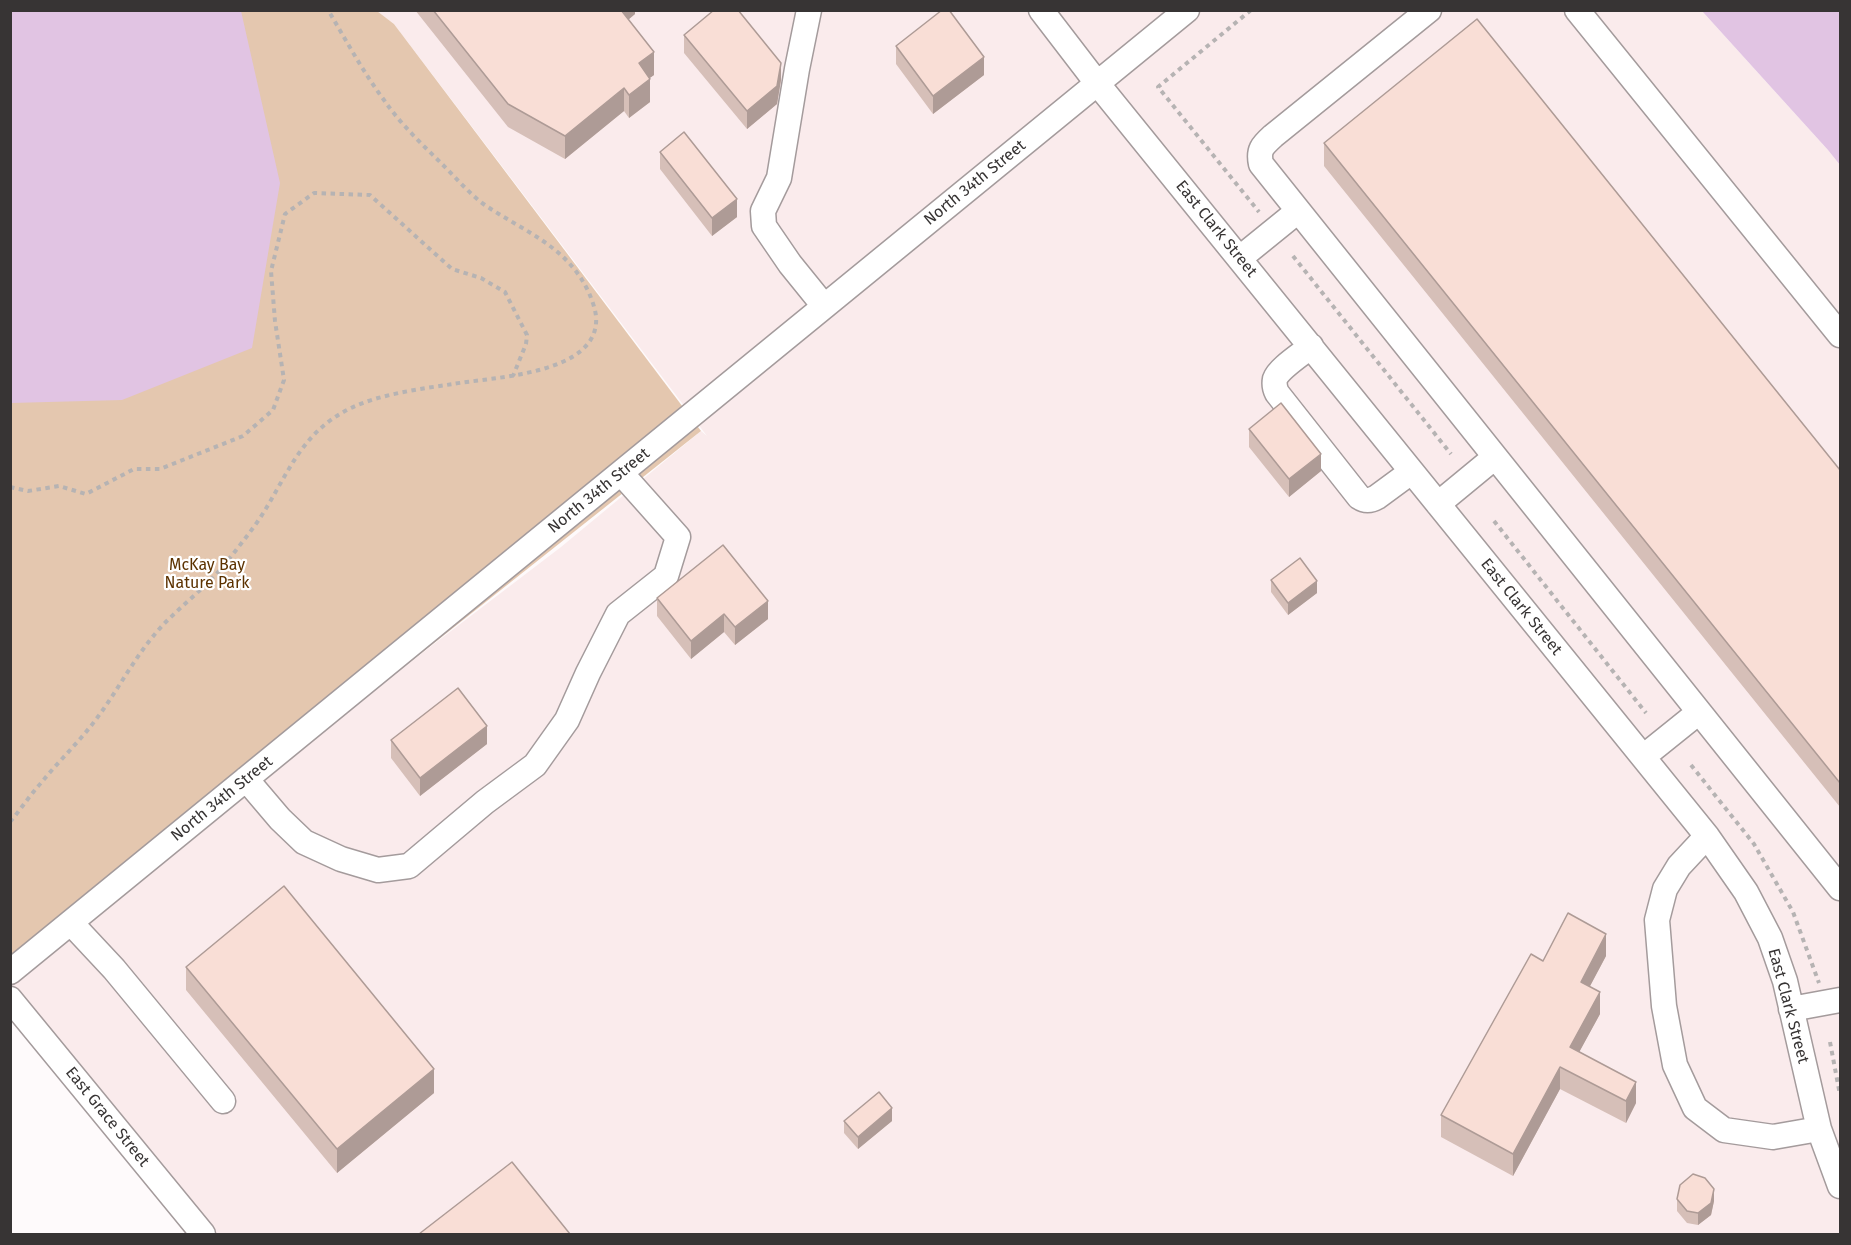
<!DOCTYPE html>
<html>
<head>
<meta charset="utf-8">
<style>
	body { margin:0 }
	#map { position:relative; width:1851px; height:1245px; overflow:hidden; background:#fefafb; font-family:"Fira Sans",sans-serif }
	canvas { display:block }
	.frame { position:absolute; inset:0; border:12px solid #373434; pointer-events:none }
</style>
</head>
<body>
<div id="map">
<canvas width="1851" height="1245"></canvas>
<div class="frame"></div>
</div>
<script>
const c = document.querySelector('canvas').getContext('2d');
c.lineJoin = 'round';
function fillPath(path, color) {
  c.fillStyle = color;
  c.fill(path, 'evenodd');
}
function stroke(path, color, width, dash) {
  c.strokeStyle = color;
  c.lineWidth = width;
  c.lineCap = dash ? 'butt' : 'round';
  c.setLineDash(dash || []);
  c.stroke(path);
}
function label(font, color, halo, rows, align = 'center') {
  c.font = font + ' "Fira Sans",sans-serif';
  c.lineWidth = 4.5;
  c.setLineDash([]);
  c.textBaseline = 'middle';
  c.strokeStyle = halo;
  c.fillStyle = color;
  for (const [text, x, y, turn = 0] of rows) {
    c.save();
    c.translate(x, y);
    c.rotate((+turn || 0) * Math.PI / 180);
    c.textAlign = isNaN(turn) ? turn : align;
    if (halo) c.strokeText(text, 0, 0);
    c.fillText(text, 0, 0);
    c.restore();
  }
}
fillPath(new Path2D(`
	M 377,11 L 1702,11 L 1828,150 L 1840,165 L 1840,1234 L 209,1234 L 11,992 L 11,967 L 561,547 L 701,431 L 707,436 L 394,24 Z`), '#faebec');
fillPath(new Path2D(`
	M 10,11 L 377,11 L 394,24 L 701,431 L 11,979 Z`), '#e4c7af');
fillPath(new Path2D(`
	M 10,11 L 241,11 L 280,183 L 252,348 L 122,400 L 11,403 Z
	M 1702,11 L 1840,11 L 1840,165 L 1828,150 Z`), '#e1c4e3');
const minor = new Path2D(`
	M 809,10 L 797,69 L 779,178 L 763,211 L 764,226 L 790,264 L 824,306
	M 1041,10 L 1097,83 L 1707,836 L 1746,892 L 1770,938 L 1785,981 L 1819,1129 L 1840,1186
	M 1429,10 L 1273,136 C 1262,146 1258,150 1261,164 L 1840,888
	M 1577,10 L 1840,335
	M 1240,258 L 1298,211
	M 1311,346 C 1302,354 1279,368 1275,379 C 1274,384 1275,389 1277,393 L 1359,497 C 1365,501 1370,501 1377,497 L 1411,472
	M 1438,504 L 1495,457
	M 1643,757 L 1699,712
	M 246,779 L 280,819 L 304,842 L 341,859 L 378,870 L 409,866 L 485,802 L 535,765 L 567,720 L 588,673 L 618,614 L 666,576 L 678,537 L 621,473
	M 1707,836 L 1679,866 L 1665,889 L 1657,920 L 1664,1006 L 1675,1065 L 1695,1108 L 1724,1130 L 1773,1137 L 1819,1129
	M 71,923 L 114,969 L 223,1101
	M 10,972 L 1187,10
	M 10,999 L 203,1234
	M 1791,1009 L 1840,1000`);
stroke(minor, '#a49b9c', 27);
stroke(new Path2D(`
	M 1251,10 L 1158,87 L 1259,212
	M 1293,256 L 1451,454
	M 10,487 L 28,491 L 59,486 L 86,494 L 134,469 L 160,469 L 243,436 L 273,410 L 284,380 L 275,321 L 271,271 L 285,214 L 314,193 L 370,195 L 452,269 L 481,278 L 505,292 L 527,335 L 526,344 L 513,376
	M 1494,521 L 1646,713
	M 1691,765 L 1754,844 L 1793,912 L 1819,983
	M 10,822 C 21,809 30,795 41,783 C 58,762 78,743 94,722 C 118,691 135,655 162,626 C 180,607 202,590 220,570 C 233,554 246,538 258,521 C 287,478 299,433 351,408 C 380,394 420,389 453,384 C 492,377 601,375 596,316 C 595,308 592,300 589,293 C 567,245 522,231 482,203 C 469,193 458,180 446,168 C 425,147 401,125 384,100 C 363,72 346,40 328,10
	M 1830,1042 L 1840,1095`), '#b6b3b3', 4, [4.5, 4.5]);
stroke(minor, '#fff', 24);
fillPath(new Path2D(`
	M 415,10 L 635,10 L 635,14 L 628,20 L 654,75 L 649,78 L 650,102 L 629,118 L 624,111 L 565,159 L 508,127 Z
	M 684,35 L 781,80 L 777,104 L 747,129 L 684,53 Z
	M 896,46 L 984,75 L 933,114 L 896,64 Z
	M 1324,143 L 1840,470 L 1840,807 L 1324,166 Z
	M 660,152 L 737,217 L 712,236 L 660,169 Z
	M 1249,429 L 1321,471 L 1289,497 L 1249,447 Z
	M 1271,580 L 1317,593 L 1288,615 L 1271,592 Z
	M 657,598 L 768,619 L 735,645 L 724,632 L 691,659 L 657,616 Z
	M 391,740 L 487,744 L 420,796 L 391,758 Z
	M 1606,956 L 1590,986 L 1600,1014 L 1579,1052 L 1636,1103 L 1626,1123 L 1560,1089 L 1513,1176 L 1441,1137 L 1441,1115 L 1543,961 Z
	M 186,967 L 434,1093 L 337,1173 L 186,990 Z
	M 844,1121 L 892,1121 L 858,1149 L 844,1133 Z
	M 1677,1199 L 1714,1201 L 1711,1215 L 1698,1225 L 1687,1223 L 1677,1211 Z`), '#d6bfb8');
fillPath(new Path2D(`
	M 617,10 L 635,10 L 635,14 L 617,29 Z
	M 654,52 L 654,75 L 639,86 L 639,63 Z
	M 984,57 L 984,75 L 933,114 L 933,96 Z
	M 781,63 L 781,80 L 777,104 L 747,129 L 747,111 Z
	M 650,79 L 650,102 L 629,118 L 629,95 Z
	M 624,88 L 624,111 L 565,159 L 565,136 Z
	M 737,199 L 737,217 L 712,236 L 712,218 Z
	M 1321,454 L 1321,471 L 1289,497 L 1289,479 Z
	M 1317,581 L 1317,593 L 1288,615 L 1288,603 Z
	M 768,601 L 768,619 L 735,645 L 735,627 Z
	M 724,614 L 724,632 L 691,659 L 691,641 Z
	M 487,726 L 487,744 L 420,796 L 420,778 Z
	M 1606,934 L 1606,956 L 1581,1003 L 1581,982 Z
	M 1600,992 L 1600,1014 L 1570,1069 L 1570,1047 Z
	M 1560,1067 L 1560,1089 L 1513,1176 L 1513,1154 Z
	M 434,1069 L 434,1093 L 337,1173 L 337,1149 Z
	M 1636,1082 L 1636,1103 L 1626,1123 L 1626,1101 Z
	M 892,1108 L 892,1121 L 858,1149 L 858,1137 Z
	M 1714,1189 L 1714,1201 L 1711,1215 L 1698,1225 L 1698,1213 Z`), '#ae9b96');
const building = new Path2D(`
	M 433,10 L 621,10 L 654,52 L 639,63 L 650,79 L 629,95 L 624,88 L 565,136 L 508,104 Z
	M 714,10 L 738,10 L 781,63 L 777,86 L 747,111 L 684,35 Z
	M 942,10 L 949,10 L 984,57 L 933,96 L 896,46 Z
	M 1477,19 L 1840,470 L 1840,783 L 1324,143 Z
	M 684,132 L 737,199 L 712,218 L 660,152 Z
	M 1281,403 L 1321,454 L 1289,479 L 1249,429 Z
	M 723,545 L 768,601 L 735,627 L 724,614 L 691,641 L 657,598 Z
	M 1300,558 L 1317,581 L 1288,603 L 1271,580 Z
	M 458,688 L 487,726 L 420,778 L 391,740 Z
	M 284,886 L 434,1069 L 337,1149 L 186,967 Z
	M 1568,913 L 1606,934 L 1581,982 L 1600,992 L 1570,1047 L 1636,1082 L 1626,1101 L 1560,1067 L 1513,1154 L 1441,1115 L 1531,954 L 1543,961 Z
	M 879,1092 L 892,1108 L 858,1137 L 844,1121 Z
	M 512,1162 L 570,1234 L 419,1234 Z
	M 1693,1174 L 1705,1178 L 1714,1189 L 1711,1203 L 1698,1213 L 1687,1211 L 1677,1199 L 1680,1185 Z`);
fillPath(building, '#f9ded6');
stroke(building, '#ae9b96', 1.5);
label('16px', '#373434', '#fff', [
	["North 34th Street",975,183,-39],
	["East Clark Street",1216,229,51],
	["North 34th Street",599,491,-39],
	["East Clark Street",1521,607,51],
	["North 34th Street",222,799,-39],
	["East Clark Street",1788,1006,75],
	["East Grace Street",107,1117,51]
]);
label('16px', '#5c3200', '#fff', [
	["McKay Bay",207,566],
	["Nature Park",207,584]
]);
</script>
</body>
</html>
